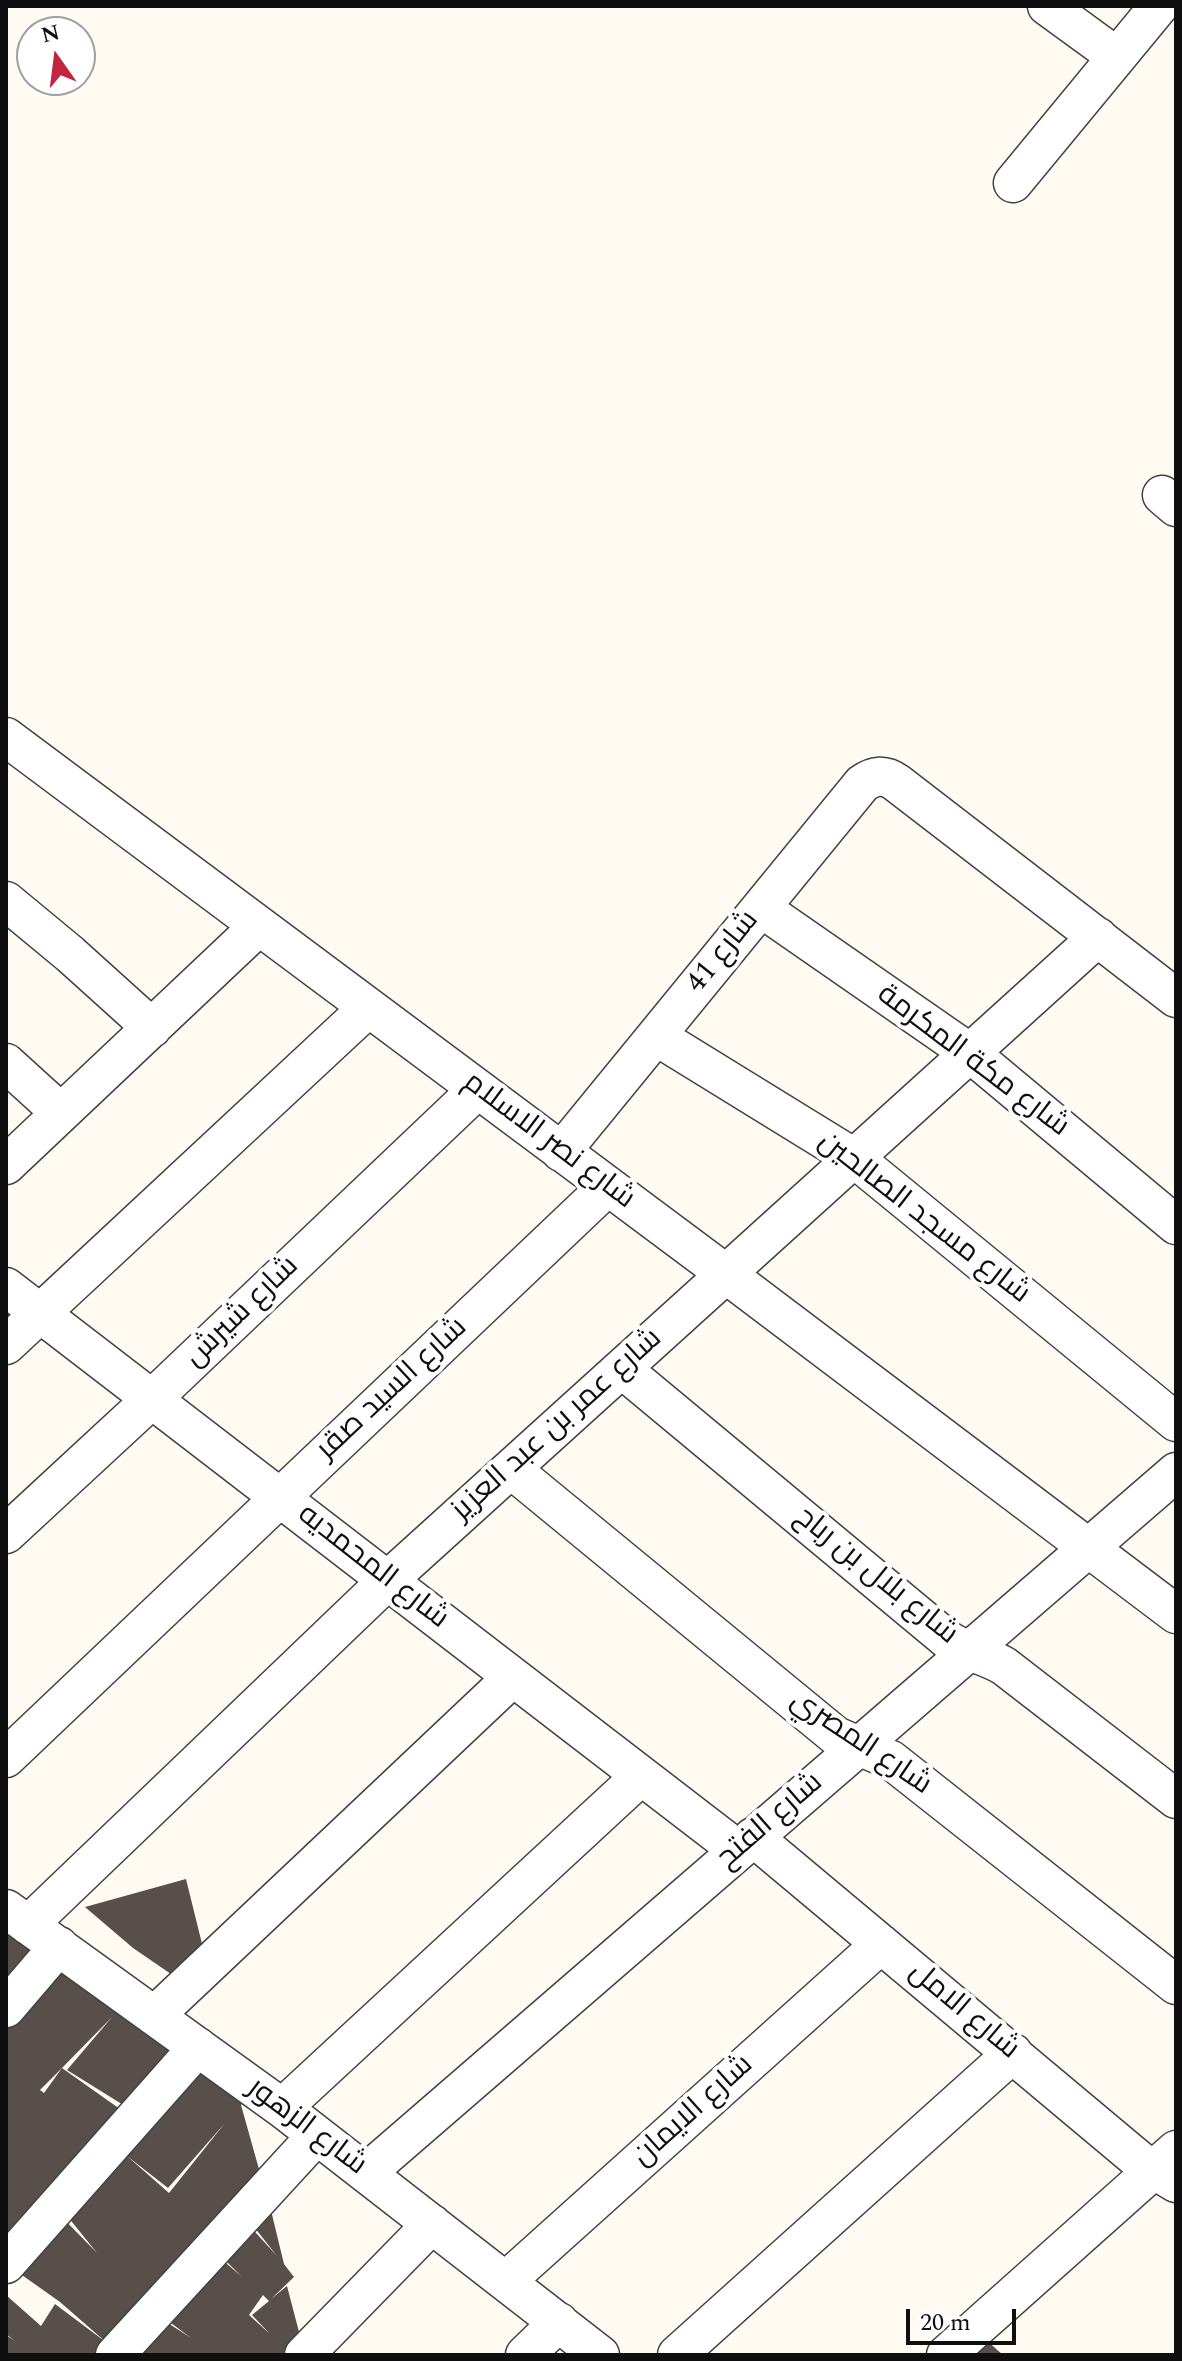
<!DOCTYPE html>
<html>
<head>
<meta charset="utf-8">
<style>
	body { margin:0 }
	#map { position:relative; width:1182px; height:2361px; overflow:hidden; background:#fffbf2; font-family:Spectral,serif }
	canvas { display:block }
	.frame { position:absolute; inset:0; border:8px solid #0f0f0f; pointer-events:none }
	.north { position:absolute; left:16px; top:16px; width:80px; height:80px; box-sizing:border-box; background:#fff; border:2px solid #9f9f9f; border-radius:50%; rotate:346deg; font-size:22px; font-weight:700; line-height:32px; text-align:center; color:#0f0f0f }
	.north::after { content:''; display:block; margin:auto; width:28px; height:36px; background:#c3243f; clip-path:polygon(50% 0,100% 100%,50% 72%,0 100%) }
	.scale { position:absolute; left:906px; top:2309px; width:110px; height:36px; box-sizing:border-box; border:4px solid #0f0f0f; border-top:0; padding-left:10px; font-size:24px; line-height:28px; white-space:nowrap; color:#0f0f0f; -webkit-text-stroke:6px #fff; paint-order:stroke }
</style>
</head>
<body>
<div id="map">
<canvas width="1182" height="2361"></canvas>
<div class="frame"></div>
<div class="north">N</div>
<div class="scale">20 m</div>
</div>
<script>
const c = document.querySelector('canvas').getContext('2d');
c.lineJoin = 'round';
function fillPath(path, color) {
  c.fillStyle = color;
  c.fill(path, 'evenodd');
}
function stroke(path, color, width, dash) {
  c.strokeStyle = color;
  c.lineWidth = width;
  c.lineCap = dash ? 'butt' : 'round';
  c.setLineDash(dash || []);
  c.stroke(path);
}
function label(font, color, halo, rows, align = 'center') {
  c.font = font + ' Spectral,Cairo,serif';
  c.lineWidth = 8;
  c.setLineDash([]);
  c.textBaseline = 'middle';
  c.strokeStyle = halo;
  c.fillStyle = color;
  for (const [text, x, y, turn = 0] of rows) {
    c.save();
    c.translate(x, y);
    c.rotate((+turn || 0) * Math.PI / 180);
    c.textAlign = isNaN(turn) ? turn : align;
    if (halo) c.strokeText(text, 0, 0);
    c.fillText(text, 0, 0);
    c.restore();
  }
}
fillPath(new Path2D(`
	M 186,1879 L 206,1960 L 187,1985 L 133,1948 L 85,1907 Z
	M 6,1924 L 51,1947 L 6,2007 Z
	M 60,1956 L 123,2006 L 120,2009 L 185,2054 L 133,2111 L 67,2070 L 112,2017 L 62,2068 L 134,2119 L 126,2130 L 190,2064 L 246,2100 L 241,2105 L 264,2187 L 182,2270 L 189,2274 L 214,2253 L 241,2276 L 215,2250 L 246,2222 L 277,2256 L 247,2218 L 267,2194 L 284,2264 L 294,2277 L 271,2299 L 287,2286 L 304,2351 L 303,2355 L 119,2355 L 157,2316 L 191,2338 L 159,2314 L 186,2277 L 152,2304 L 110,2355 L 6,2355 L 6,2335 L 15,2341 L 6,2334 L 6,2295 L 41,2326 L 55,2304 L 107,2343 L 60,2302 L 12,2268 L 54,2209 L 97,2253 L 64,2212 L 82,2188 L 85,2191 L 117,2147 L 112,2144 L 60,2196 L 63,2199 L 31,2227 L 35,2230 L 6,2258 L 6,2126 L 8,2123 L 6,2122 L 6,2018 ZM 62,2068 L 44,2093 L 40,2090 ZM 225,2123 L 169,2193 L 127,2156 L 168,2188 ZM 263,2295 L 269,2301 L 252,2315 L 270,2334 L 249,2315 Z
	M 985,2339 L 1003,2355 L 967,2355 Z`), '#584f4b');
const minor = new Path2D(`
	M 1047,6 L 1117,57
	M 1013,183 L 1159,6
	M 1162,495 L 1176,507
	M 6,737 L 726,1274 L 1176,1614
	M 6,901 L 70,954 L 152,1028
	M 761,908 L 970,1053 L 1176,1225
	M 656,1036 L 854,1158 L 1176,1422
	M 6,1063 L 61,1113
	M 561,1152 L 862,784 C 874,775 885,774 897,783 L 1176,998
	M 6,1165 L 259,926
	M 6,1287 L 738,1850
	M 6,1345 L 368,1008
	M 622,1369 L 948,1640 C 966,1652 985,1655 1004,1666 L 1176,1799
	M 511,1469 L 836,1736 L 891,1760 L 1176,1985
	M 6,1534 L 153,1398 L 478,1089
	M 6,1758 L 607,1187
	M 753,1837 L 1140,2161 L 1176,2183
	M 6,1909 L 282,2108 L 600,2355
	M 28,1925 L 388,1580 L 1098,937
	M 6,2008 L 59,1946
	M 154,2016 L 513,1677
	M 282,2108 L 641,1776
	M 366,2173 L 1176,1472
	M 6,2264 L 198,2047
	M 506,2281 L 881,1944
	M 115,2355 L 317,2135
	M 304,2355 L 432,2224
	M 525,2355 L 559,2322
	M 677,2355 L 1013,2053
	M 946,2355 L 1176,2150`);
stroke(minor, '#424242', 41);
stroke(minor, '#fff', 38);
label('30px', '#0f0f0f', '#fff', [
	["شارع 41",724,953,-51],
	["شارع مكة المكرمة",972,1062,37],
	["شارع نصر الاسلام",548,1142,37],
	["شارع مسجد الصالحين",923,1219,38],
	["شارع شيرش",243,1313,-44],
	["شارع السيد صقر",393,1390,-43],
	["شارع عمر بن عبد العزيز",558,1426,-42],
	["شارع المحمديه",372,1568,38],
	["شارع بلال بن رباح",875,1577,39],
	["شارع المصري",860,1744,34],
	["شارع الفتح",771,1822,-41],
	["شارع الامل",963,2012,40],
	["شارع الايمان",694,2112,-42],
	["شارع الزهور",306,2128,37]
]);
</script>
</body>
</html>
